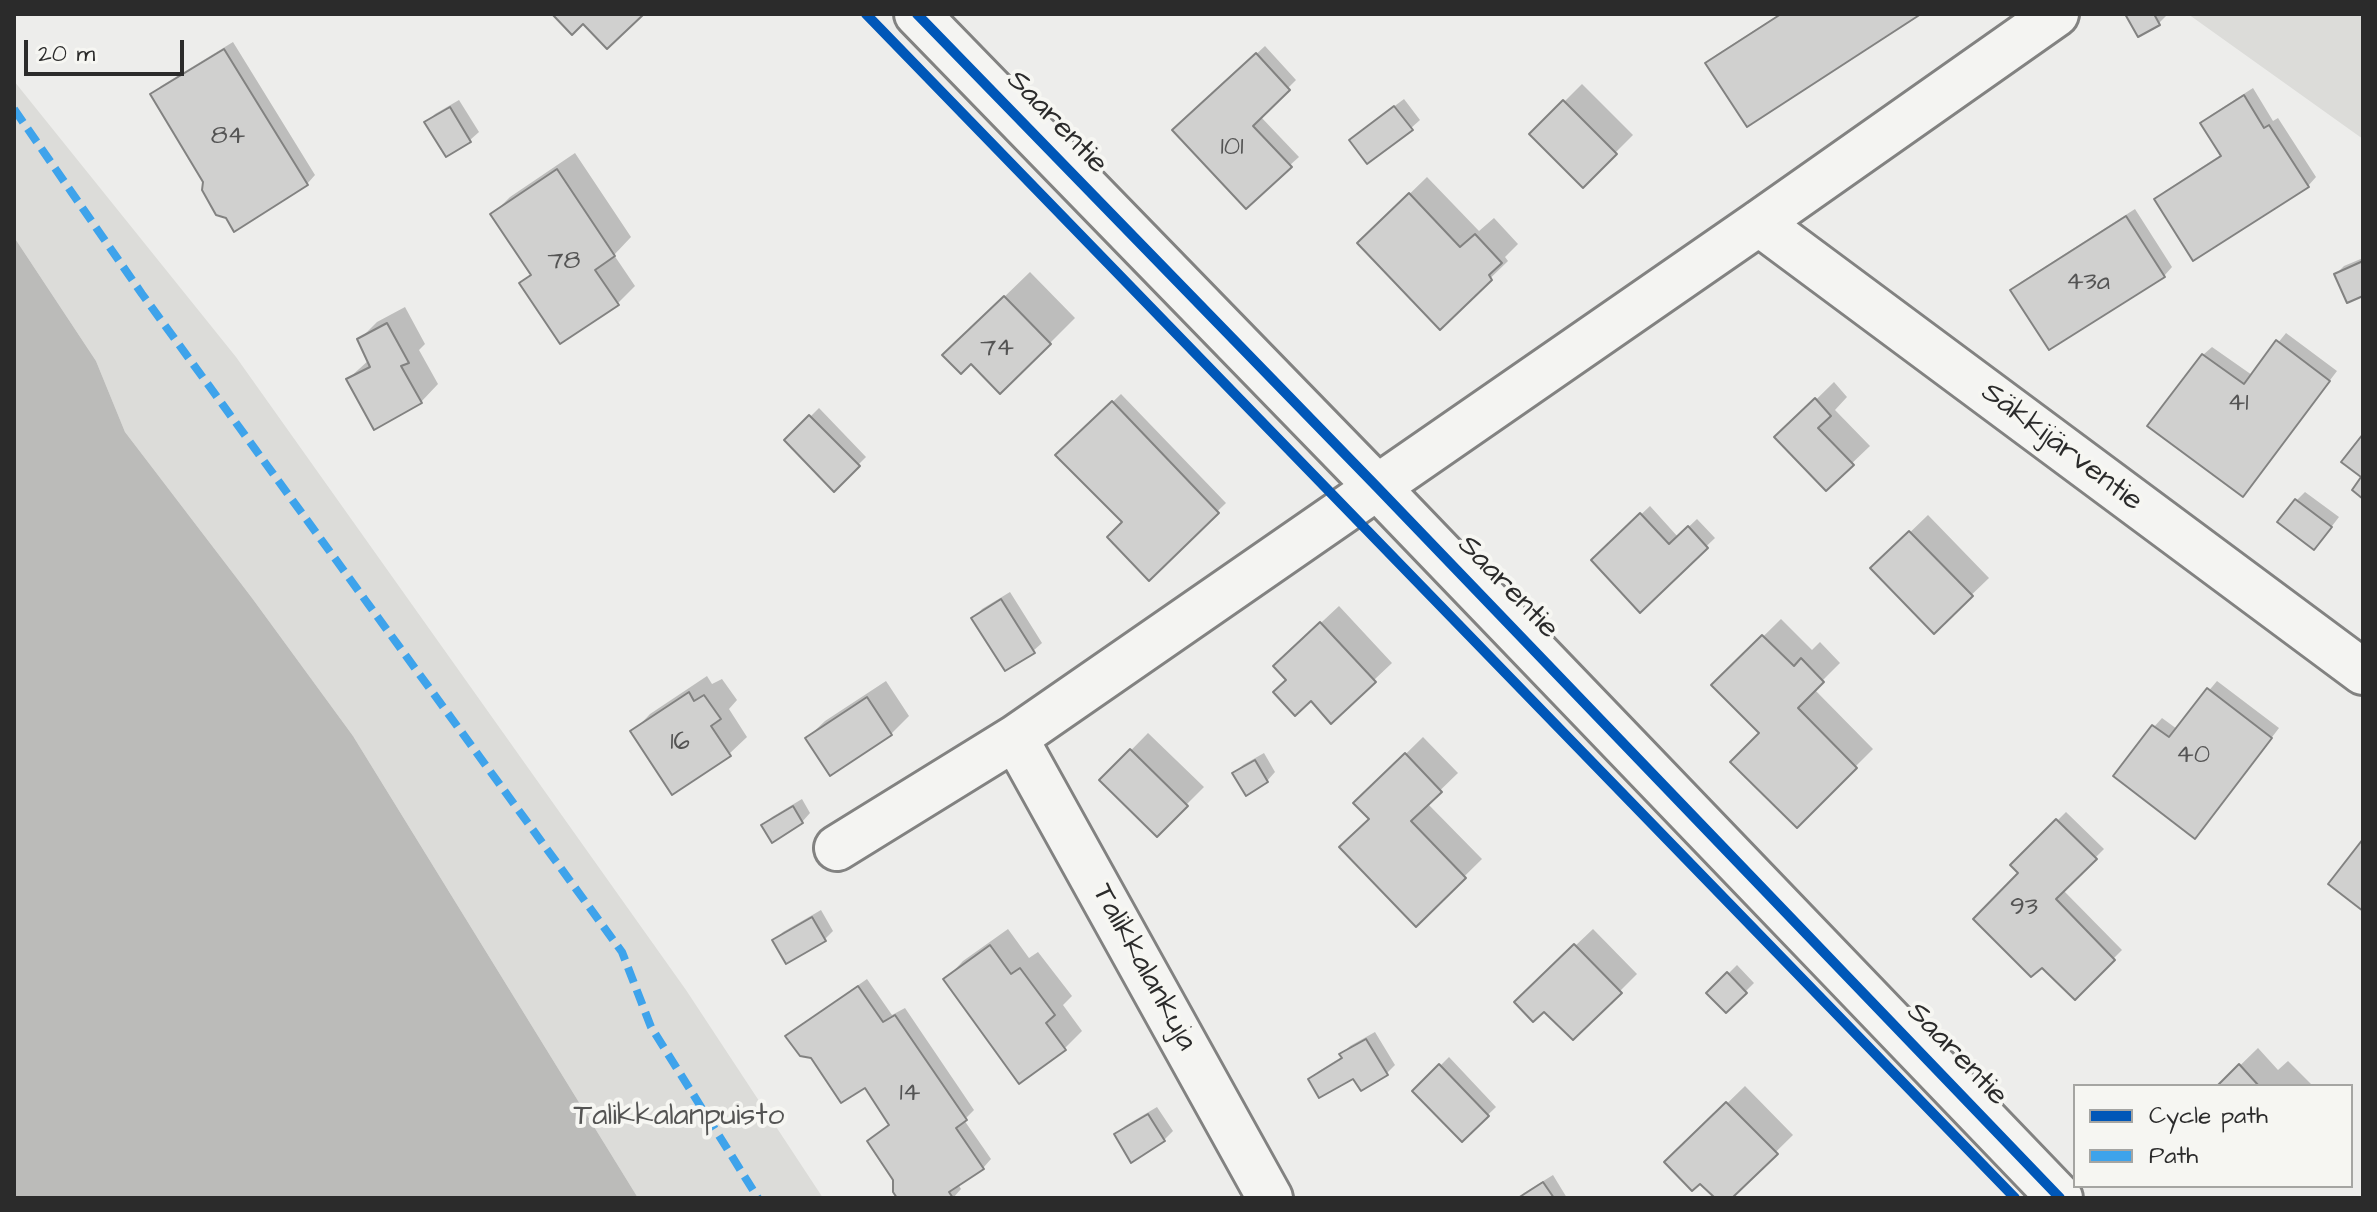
<!DOCTYPE html>
<html>
<head>
<meta charset="utf-8">
<style>
	body { margin:0 }
	#map { position:relative; width:2377px; height:1212px; overflow:hidden; background:#ededeb; font-family:"Architects Daughter",sans-serif }
	canvas { display:block }
	.frame { position:absolute; inset:0; border:16px solid #2b2b2b; pointer-events:none }
	.legend { position:absolute; left:2073px; top:1084px; width:280px; height:104px; box-sizing:border-box; background:#f6f6f2; border:2px solid #a5a5a2; margin:0; padding:10px 14px; list-style:none; font-size:24px; color:#2b2b2b }
	.legend li { display:flex; align-items:center; gap:16px; height:40px }
	.legend b { width:40px; border:2px solid #a5a5a2 }
	.scale { position:absolute; left:24px; top:40px; width:160px; height:36px; box-sizing:border-box; border:4px solid #2b2b2b; border-top:0; padding-left:10px; font-size:24px; line-height:28px; white-space:nowrap; color:#2b2b2b; -webkit-text-stroke:6px #f6f6f2; paint-order:stroke }
</style>
</head>
<body>
<div id="map">
<canvas width="2377" height="1212"></canvas>
<div class="frame"></div>
<ul class="legend">
<li><b style="height:10px;background:#0057b8"></b>Cycle path</li>
<li><b style="height:10px;background:#3ea3eb"></b>Path</li>
</ul>
<div class="scale">20 m</div>
</div>
<script>
const c = document.querySelector('canvas').getContext('2d');
c.lineJoin = 'round';
function fillPath(path, color) {
  c.fillStyle = color;
  c.fill(path, 'evenodd');
}
function stroke(path, color, width, dash) {
  c.strokeStyle = color;
  c.lineWidth = width;
  c.lineCap = dash ? 'butt' : 'round';
  c.setLineDash(dash || []);
  c.stroke(path);
}
function label(font, color, halo, rows, align = 'center') {
  c.font = font + ' "Architects Daughter",sans-serif';
  c.lineWidth = 8;
  c.setLineDash([]);
  c.textBaseline = 'middle';
  c.strokeStyle = halo;
  c.fillStyle = color;
  for (const [text, x, y, turn = 0] of rows) {
    c.save();
    c.translate(x, y);
    c.rotate((+turn || 0) * Math.PI / 180);
    c.textAlign = isNaN(turn) ? turn : align;
    if (halo) c.strokeText(text, 0, 0);
    c.fillText(text, 0, 0);
    c.restore();
  }
}
fillPath(new Path2D(`
	M 2188,14 L 2363,14 L 2363,139 Z
	M 14,81 L 236,357 L 686,990 L 823,1198 L 638,1198 L 353,736 L 252,598 L 125,432 L 96,361 L 14,237 Z`), '#dcdcd9');
fillPath(new Path2D(`
	M 14,237 L 96,361 L 125,432 L 252,598 L 353,736 L 638,1198 L 14,1198 Z`), '#bbbbb9');
fillPath(new Path2D(`
	M 1780,14 L 1917,14 L 1708,64 L 1716,55 Z
	M 2128,14 L 2167,14 L 2167,15 L 2159,23 Z
	M 233,42 L 315,175 L 307,184 L 206,182 L 152,95 L 161,86 Z
	M 1265,46 L 1296,80 L 1260,116 L 1299,157 L 1290,165 L 1183,122 Z
	M 1582,84 L 1633,135 L 1583,185 L 1532,134 Z
	M 2253,88 L 2273,121 L 2278,118 L 2316,177 L 2308,186 L 2156,199 L 2165,191 L 2222,154 L 2202,124 L 2211,115 Z
	M 1404,99 L 1420,120 L 1411,128 L 1360,132 Z
	M 459,100 L 479,132 L 470,140 L 446,155 L 427,122 L 435,114 Z
	M 575,153 L 631,237 L 614,255 L 635,286 L 618,303 L 561,341 L 521,283 L 532,273 L 492,215 L 510,197 Z
	M 1427,177 L 1479,231 L 1494,218 L 1518,244 L 1505,257 L 1508,261 L 1440,327 L 1359,243 Z
	M 2135,209 L 2172,267 L 2164,276 L 2013,290 L 2021,282 Z
	M 2363,258 L 2363,293 L 2336,274 L 2344,266 Z
	M 1030,272 L 1075,318 L 1050,343 L 970,330 Z
	M 405,307 L 425,344 L 419,350 L 438,384 L 421,402 L 348,379 L 369,360 L 359,340 L 377,322 Z
	M 2286,333 L 2337,371 L 2243,495 L 2203,355 L 2212,347 L 2252,375 Z
	M 1834,382 L 1847,397 L 1835,410 L 1870,446 L 1826,488 L 1777,438 Z
	M 1121,394 L 1226,503 L 1149,578 L 1125,522 L 1058,455 Z
	M 819,408 L 866,457 L 834,489 L 787,440 Z
	M 2305,492 L 2339,517 L 2322,539 L 2297,500 Z
	M 1650,506 L 1678,537 L 1697,519 L 1715,538 L 1640,610 L 1593,560 Z
	M 1928,515 L 1989,578 L 1934,631 L 1873,568 Z
	M 1010,592 L 1042,643 L 1033,651 L 974,618 L 982,609 Z
	M 1339,606 L 1392,663 L 1374,680 L 1288,680 L 1293,649 Z
	M 1781,619 L 1812,650 L 1820,642 L 1840,663 L 1814,689 L 1873,749 L 1797,825 L 1762,733 L 1714,685 Z
	M 707,676 L 712,684 L 722,679 L 737,700 L 729,709 L 747,737 L 729,754 L 633,732 L 650,714 Z
	M 886,681 L 909,716 L 891,734 L 830,773 L 807,738 L 825,721 Z
	M 2217,681 L 2279,728 L 2203,828 L 2154,727 L 2162,718 L 2177,729 Z
	M 1148,733 L 1204,787 L 1157,834 L 1102,780 Z
	M 1423,737 L 1458,773 L 1427,803 L 1482,859 L 1416,924 L 1371,819 L 1356,803 Z
	M 1264,753 L 1275,772 L 1267,781 L 1235,773 L 1243,765 Z
	M 802,799 L 810,813 L 802,822 L 764,825 L 772,817 Z
	M 2066,812 L 2104,849 L 2063,890 L 2122,950 L 2075,997 L 2021,873 L 2013,865 Z
	M 821,910 L 833,931 L 825,939 L 775,940 L 783,932 Z
	M 1008,929 L 1029,958 L 1038,952 L 1072,996 L 1063,1005 L 1082,1031 L 1065,1048 L 946,979 L 963,961 Z
	M 1593,929 L 1637,974 L 1573,1038 L 1544,1009 L 1534,985 Z
	M 1737,965 L 1754,983 L 1726,1011 L 1709,993 Z
	M 867,979 L 892,1015 L 905,1008 L 974,1110 L 964,1120 L 991,1159 L 983,1168 L 958,1184 L 961,1189 L 953,1198 L 899,1198 L 895,1179 L 869,1141 L 890,1123 L 865,1085 L 812,1056 L 788,1037 L 797,1028 Z
	M 1375,1032 L 1395,1065 L 1387,1073 L 1310,1079 L 1319,1071 L 1343,1056 L 1342,1054 L 1350,1046 Z
	M 2258,1048 L 2278,1070 L 2288,1061 L 2313,1086 L 2219,1086 Z
	M 1449,1057 L 1496,1107 L 1462,1140 L 1415,1091 Z
	M 1745,1086 L 1793,1135 L 1729,1198 L 1718,1198 L 1700,1181 L 1667,1162 Z
	M 1157,1107 L 1173,1131 L 1164,1140 L 1116,1135 L 1125,1126 Z
	M 1553,1175 L 1567,1198 L 1519,1198 L 1524,1193 Z`), '#0003');
const building = new Path2D(`
	M 552,14 L 644,14 L 607,49 L 583,24 L 572,35 Z
	M 1781,14 L 1921,14 L 1747,127 L 1705,63 Z
	M 2125,14 L 2154,14 L 2160,25 L 2138,37 Z
	M 224,49 L 308,185 L 234,232 L 226,218 L 216,215 L 202,190 L 203,182 L 150,94 Z
	M 1256,53 L 1290,90 L 1253,126 L 1292,167 L 1246,209 L 1172,130 Z
	M 2244,95 L 2264,128 L 2269,125 L 2309,187 L 2193,261 L 2154,199 L 2221,156 L 2200,123 Z
	M 1563,100 L 1617,154 L 1583,188 L 1529,134 Z
	M 1394,106 L 1413,130 L 1367,164 L 1349,140 Z
	M 450,107 L 471,142 L 446,157 L 424,122 Z
	M 557,169 L 615,256 L 595,270 L 619,305 L 560,344 L 519,283 L 531,275 L 490,214 Z
	M 1409,193 L 1460,247 L 1475,234 L 1502,263 L 1489,275 L 1492,280 L 1440,330 L 1357,243 Z
	M 2126,216 L 2165,277 L 2049,350 L 2010,290 Z
	M 2363,261 L 2363,296 L 2347,303 L 2334,274 Z
	M 1004,296 L 1051,344 L 1000,394 L 971,364 L 961,374 L 942,355 Z
	M 387,323 L 409,363 L 401,366 L 422,403 L 374,430 L 346,379 L 370,367 L 357,339 Z
	M 2276,340 L 2330,381 L 2243,497 L 2147,426 L 2202,354 L 2244,384 Z
	M 1815,398 L 1831,416 L 1818,428 L 1854,465 L 1826,491 L 1774,437 Z
	M 1112,401 L 1219,513 L 1149,581 L 1107,537 L 1122,522 L 1055,455 Z
	M 809,415 L 860,466 L 834,492 L 784,440 Z
	M 2363,434 L 2363,499 L 2352,490 L 2361,477 L 2341,462 Z
	M 2295,499 L 2332,527 L 2314,550 L 2277,522 Z
	M 1640,513 L 1669,544 L 1688,526 L 1708,548 L 1640,613 L 1591,560 Z
	M 1909,531 L 1973,596 L 1934,634 L 1870,568 Z
	M 1001,599 L 1035,653 L 1005,671 L 971,618 Z
	M 1320,622 L 1376,682 L 1331,724 L 1311,701 L 1295,716 L 1273,692 L 1286,680 L 1273,666 Z
	M 1762,635 L 1794,666 L 1801,658 L 1824,682 L 1798,708 L 1857,768 L 1797,828 L 1730,762 L 1759,733 L 1711,685 Z
	M 2207,688 L 2272,738 L 2195,839 L 2113,776 L 2152,725 L 2169,737 Z
	M 689,692 L 694,701 L 704,695 L 721,719 L 711,726 L 731,756 L 672,795 L 630,731 Z
	M 867,697 L 892,735 L 830,776 L 805,738 Z
	M 1130,749 L 1188,806 L 1157,837 L 1099,780 Z
	M 1405,753 L 1442,792 L 1411,821 L 1466,878 L 1416,927 L 1339,847 L 1369,819 L 1353,803 Z
	M 1255,760 L 1268,782 L 1246,796 L 1232,773 Z
	M 793,806 L 803,823 L 772,843 L 761,825 Z
	M 2056,819 L 2097,859 L 2056,899 L 2115,960 L 2075,1000 L 2042,968 L 2031,977 L 1973,919 L 2018,873 L 2010,865 Z
	M 2363,839 L 2363,911 L 2328,884 Z
	M 812,917 L 826,941 L 786,964 L 772,940 Z
	M 1574,944 L 1622,993 L 1573,1040 L 1544,1012 L 1533,1022 L 1514,1002 Z
	M 990,945 L 1011,974 L 1020,968 L 1055,1015 L 1046,1023 L 1066,1050 L 1019,1084 L 943,979 Z
	M 1727,972 L 1747,993 L 1726,1013 L 1706,993 Z
	M 858,986 L 883,1022 L 895,1015 L 967,1120 L 956,1128 L 984,1169 L 949,1192 L 953,1198 L 897,1198 L 893,1192 L 893,1180 L 867,1141 L 889,1125 L 865,1088 L 841,1103 L 811,1058 L 800,1056 L 785,1036 Z
	M 1366,1039 L 1388,1075 L 1361,1091 L 1353,1079 L 1319,1098 L 1308,1079 L 1342,1058 L 1339,1054 Z
	M 1439,1064 L 1489,1116 L 1462,1142 L 1412,1091 Z
	M 2239,1064 L 2259,1086 L 2217,1086 Z
	M 1726,1102 L 1778,1154 L 1732,1198 L 1715,1198 L 1700,1184 L 1692,1191 L 1664,1162 Z
	M 1148,1114 L 1165,1141 L 1131,1163 L 1114,1134 Z
	M 1543,1182 L 1554,1198 L 1518,1198 Z`);
fillPath(building, '#d0d0cf');
stroke(building, '#828281', 2);
const street = new Path2D(`
	M 1759,223 L 2363,672
	M 1015,738 L 1270,1198
	M 837,848 L 1015,738 L 1759,223 L 2056,14`);
const secondary = new Path2D(`
	M 917,14 L 1377,487 L 2060,1198`);
stroke(street, '#828281', 50);
stroke(secondary, '#828281', 50);
stroke(street, '#f4f4f2', 44);
stroke(secondary, '#f4f4f2', 44);
stroke(new Path2D(`
	M 14,109 L 142,294 L 622,952 L 651,1027 L 758,1198`), '#3ea3eb', 8, [16, 8]);
stroke(new Path2D(`
	M 866,14 L 2015,1198
	M 917,14 L 1377,487 L 2060,1198`), '#0057b8', 10);
label('26px', '#545454', null, [
	["84",228,138],
	["101",1232,149],
	["78",564,263],
	["43a",2088,284],
	["74",997,350],
	["41",2238,405],
	["16",680,744],
	["40",2193,757],
	["93",2024,909],
	["14",910,1095]
]);
label('30px', '#2b2b2b', '#f6f6f2', [
	["Saarentie",1056,123,46],
	["Säkkijärventie",2061,448,37],
	["Saarentie",1507,588,46],
	["Talikkalankuja",1143,968,61],
	["Saarentie",1956,1055,46]
]);
label('30px', '#545453', '#f6f6f2', [
	["Talikkalanpuisto",679,1118]
]);
</script>
</body>
</html>
